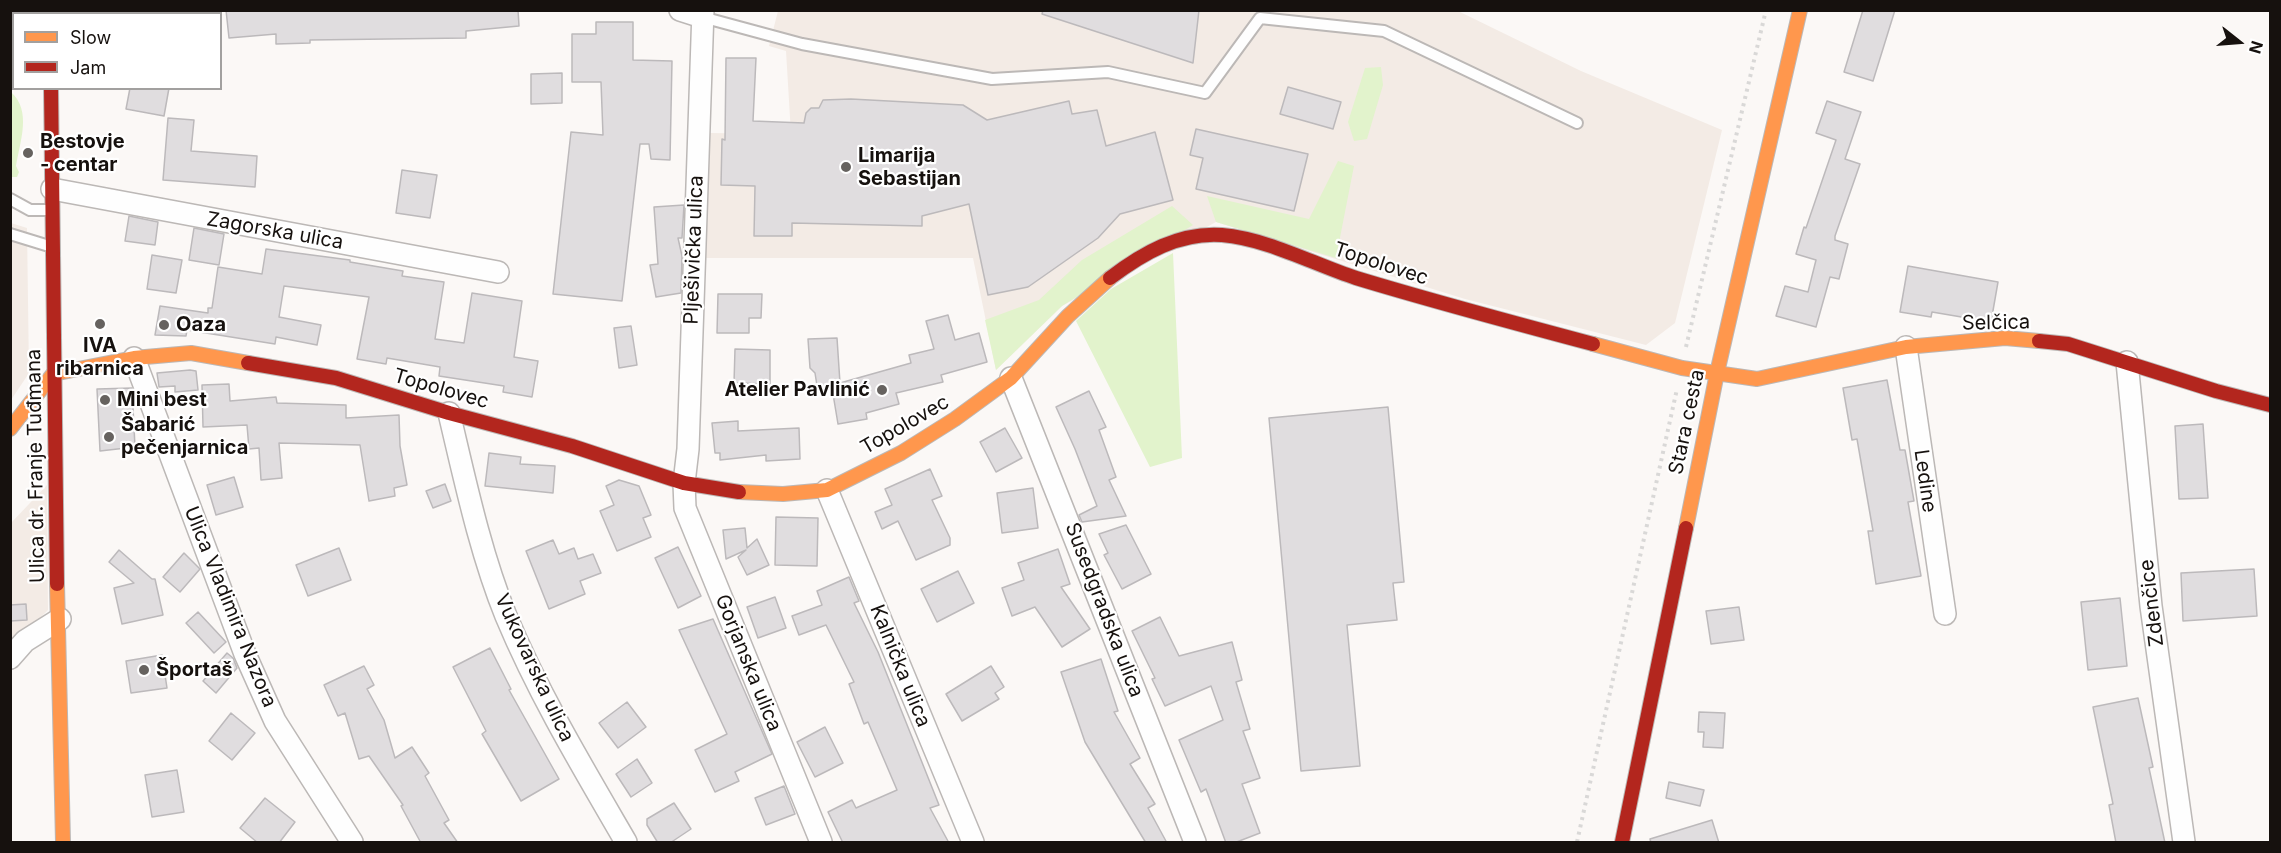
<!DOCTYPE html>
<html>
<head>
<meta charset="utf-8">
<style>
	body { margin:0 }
	#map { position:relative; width:2281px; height:853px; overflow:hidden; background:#fbf8f6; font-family:Inter,sans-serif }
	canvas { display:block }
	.frame { position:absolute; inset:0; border:12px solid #16110e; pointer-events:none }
	.legend { position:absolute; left:12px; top:12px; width:210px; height:78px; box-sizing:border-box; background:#fff; border:2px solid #a2a09f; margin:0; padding:8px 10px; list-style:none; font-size:18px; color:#16110e }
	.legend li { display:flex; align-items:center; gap:12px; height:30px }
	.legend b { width:30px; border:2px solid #a2a09f }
	.north { position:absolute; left:2209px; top:12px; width:60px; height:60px; -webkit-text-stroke:4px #fff; paint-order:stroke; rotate:107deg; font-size:16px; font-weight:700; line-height:24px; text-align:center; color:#16110e }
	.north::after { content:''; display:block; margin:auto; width:21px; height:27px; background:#16110e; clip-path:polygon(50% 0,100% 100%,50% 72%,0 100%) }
</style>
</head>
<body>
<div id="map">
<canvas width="2281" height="853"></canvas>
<div class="frame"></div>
<ul class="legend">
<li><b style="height:8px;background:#ff974d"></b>Slow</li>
<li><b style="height:8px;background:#b3261e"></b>Jam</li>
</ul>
<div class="north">N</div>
</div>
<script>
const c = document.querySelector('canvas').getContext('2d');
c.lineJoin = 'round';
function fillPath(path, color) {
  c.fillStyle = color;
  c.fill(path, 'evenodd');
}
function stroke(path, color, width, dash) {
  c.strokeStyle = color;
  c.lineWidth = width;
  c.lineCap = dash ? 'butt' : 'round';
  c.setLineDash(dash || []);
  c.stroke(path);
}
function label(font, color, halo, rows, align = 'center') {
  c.font = font + ' Inter,sans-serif';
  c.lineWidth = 4.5;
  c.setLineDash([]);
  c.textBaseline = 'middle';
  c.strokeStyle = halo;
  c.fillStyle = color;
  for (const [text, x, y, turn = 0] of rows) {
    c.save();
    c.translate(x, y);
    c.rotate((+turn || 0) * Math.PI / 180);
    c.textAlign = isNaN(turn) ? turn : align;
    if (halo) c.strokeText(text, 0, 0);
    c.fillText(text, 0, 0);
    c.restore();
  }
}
fillPath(new Path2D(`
	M 778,11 L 1458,11 L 1581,71 L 1722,130 L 1675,323 L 1646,345 L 1465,299 L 1216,222 L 1062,306 L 996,370 L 973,258 L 705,258 L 710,133 L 791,134 L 786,51 L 769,46 Z
	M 11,223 L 27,228 L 29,373 L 11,400 Z
	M 47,485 L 48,610 L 11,648 L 11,523 Z`), '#f3ebe5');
fillPath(new Path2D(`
	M 1381,67 L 1383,85 L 1367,139 L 1354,141 L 1348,122 L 1365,68 Z
	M 11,92 C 32,111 20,141 16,166 L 19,172 L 17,177 L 11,177 Z
	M 1338,161 L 1354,166 L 1336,258 L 1216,222 L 1207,196 L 1309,219 Z
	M 1172,206 L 1193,225 L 1062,306 L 996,370 L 985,320 L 1039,300 L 1082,260 Z
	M 1173,253 L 1182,458 L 1150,467 L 1076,321 L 1111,289 Z`), '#e2f3cc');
const building = new Path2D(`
	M 226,10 L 518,10 L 519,26 L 466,31 L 466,38 L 310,40 L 310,43 L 276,44 L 276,34 L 229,38 Z
	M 1043,10 L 1199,10 L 1193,63 L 1042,14 Z
	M 1863,10 L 1895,10 L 1873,81 L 1844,72 Z
	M 596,22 L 633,22 L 633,60 L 672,61 L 670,160 L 651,159 L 649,144 L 640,144 L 622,301 L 553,294 L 571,132 L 603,135 L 601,82 L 572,82 L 572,34 L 596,34 Z
	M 726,58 L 756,58 L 753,121 L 804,123 L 806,113 L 811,108 L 819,108 L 823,100 L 851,99 L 963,105 L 987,120 L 1069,101 L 1072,114 L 1097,110 L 1106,146 L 1155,132 L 1173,200 L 1120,214 L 1098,238 L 1028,287 L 988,295 L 969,204 L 922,216 L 922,226 L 792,223 L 792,236 L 754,236 L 755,186 L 721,185 L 722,139 L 725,140 Z
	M 562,73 L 562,103 L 531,104 L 531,74 Z
	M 1288,87 L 1341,102 L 1333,129 L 1280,114 Z
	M 130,88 L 169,88 L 164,116 L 126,109 Z
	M 1827,101 L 1861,112 L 1845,159 L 1860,164 L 1835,236 L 1835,240 L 1848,244 L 1839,279 L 1830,277 L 1816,327 L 1776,316 L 1785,286 L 1808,292 L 1816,260 L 1796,254 L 1804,227 L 1806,228 L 1836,140 L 1816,133 Z
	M 168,118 L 194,120 L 191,151 L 257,156 L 255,187 L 163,180 Z
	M 1196,129 L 1308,154 L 1294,211 L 1196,189 L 1203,158 L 1190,155 Z
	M 402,170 L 437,175 L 430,218 L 396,213 Z
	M 684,205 L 682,238 L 678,238 L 682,256 L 681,293 L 656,297 L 650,265 L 658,264 L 654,207 Z
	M 129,216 L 158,222 L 155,245 L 125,241 Z
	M 194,228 L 224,234 L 219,265 L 189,260 Z
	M 266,249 L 350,260 L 350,262 L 403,271 L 402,276 L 444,282 L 435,339 L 464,343 L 472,293 L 522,301 L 514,357 L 538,361 L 532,397 L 503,392 L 504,386 L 439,376 L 440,367 L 387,358 L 386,364 L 357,359 L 369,297 L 284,286 L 279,317 L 321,325 L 317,345 L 276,337 L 275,344 L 187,330 L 186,336 L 155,335 L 160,306 L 208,313 L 208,308 L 212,308 L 218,267 L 262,274 Z
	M 152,255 L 182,260 L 176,293 L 147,289 Z
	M 1908,266 L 1998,282 L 1991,322 L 1932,312 L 1931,317 L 1900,312 Z
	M 718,294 L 762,294 L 761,318 L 749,318 L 749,333 L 717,333 Z
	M 948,315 L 955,340 L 979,333 L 987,362 L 941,375 L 943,382 L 896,393 L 899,404 L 866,413 L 867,419 L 838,424 L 832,388 L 818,392 L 815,373 L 810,368 L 808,339 L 837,338 L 840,383 L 911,363 L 909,355 L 934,349 L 926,321 Z
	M 631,326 L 637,365 L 619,368 L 614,328 Z
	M 735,349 L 770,350 L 770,384 L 734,383 Z
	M 190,370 L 196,371 L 198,390 L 175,392 L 175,386 L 159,387 L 157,373 Z
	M 1887,380 L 1900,450 L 1905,450 L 1914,501 L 1908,502 L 1921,576 L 1876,584 L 1868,531 L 1873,531 L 1857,439 L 1852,440 L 1843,388 Z
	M 229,384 L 230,401 L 276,397 L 277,403 L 346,405 L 346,418 L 399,415 L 400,446 L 407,485 L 394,488 L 395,496 L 369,501 L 360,445 L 279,443 L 282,478 L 261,480 L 259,448 L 249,449 L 247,425 L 203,427 L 202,385 Z
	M 132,388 L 135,447 L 100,451 L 97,389 Z
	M 1089,391 L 1106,427 L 1099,430 L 1116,477 L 1109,480 L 1126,516 L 1082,522 L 1079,515 L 1097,506 L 1075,449 L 1056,407 Z
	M 1388,407 L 1404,582 L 1393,583 L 1397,620 L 1347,625 L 1360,766 L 1301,771 L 1269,418 Z
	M 738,421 L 738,431 L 799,428 L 800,459 L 766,461 L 766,455 L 720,460 L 720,453 L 715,453 L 712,423 Z
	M 2203,424 L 2208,498 L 2179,499 L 2175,426 Z
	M 1005,428 L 1022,458 L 996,472 L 980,442 Z
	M 489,453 L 521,457 L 520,464 L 555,466 L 553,493 L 485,486 Z
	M 930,469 L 942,496 L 932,500 L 950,538 L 950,545 L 916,560 L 898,521 L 882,529 L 875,512 L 892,505 L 885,489 Z
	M 234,477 L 243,507 L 216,515 L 207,485 Z
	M 619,480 L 639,486 L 651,515 L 643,518 L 651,537 L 617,551 L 600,511 L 614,505 L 606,486 Z
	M 445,484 L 451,501 L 433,508 L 426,491 Z
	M 1033,488 L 1038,528 L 1002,533 L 997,493 Z
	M 776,517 L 818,518 L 817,566 L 775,565 Z
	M 1126,525 L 1151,574 L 1122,589 L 1104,555 L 1108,553 L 1099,534 Z
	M 745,528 L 747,548 L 757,539 L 769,565 L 747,575 L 738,557 L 746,550 L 726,559 L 723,530 Z
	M 553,540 L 559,554 L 574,548 L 578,559 L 593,554 L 601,573 L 580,581 L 585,594 L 549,609 L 526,551 Z
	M 678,547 L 701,596 L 678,608 L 655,558 Z
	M 339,548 L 351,580 L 308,596 L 296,565 Z
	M 1058,549 L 1070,584 L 1061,587 L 1090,629 L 1062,647 L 1035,607 L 1012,616 L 1002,588 L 1024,580 L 1018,563 Z
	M 119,550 L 152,579 L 155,579 L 163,615 L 122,624 L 114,588 L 134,583 L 109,562 Z
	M 184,553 L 200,569 L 180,592 L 163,577 Z
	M 2254,569 L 2257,616 L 2183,621 L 2181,573 Z
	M 958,571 L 974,603 L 937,622 L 921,589 Z
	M 849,577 L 859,601 L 854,603 L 878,652 L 939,805 L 930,808 L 949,843 L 843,843 L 828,812 L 852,800 L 856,808 L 897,790 L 868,722 L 864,724 L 849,684 L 854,682 L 826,625 L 799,635 L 792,616 L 822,605 L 817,591 Z
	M 775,597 L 786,628 L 758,638 L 747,607 Z
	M 2120,598 L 2127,666 L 2088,670 L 2081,602 Z
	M 26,604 L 27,620 L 10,621 L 10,605 Z
	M 1739,607 L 1744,640 L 1711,644 L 1706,611 Z
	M 198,612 L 226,642 L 214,653 L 186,623 Z
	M 1160,617 L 1179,656 L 1232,642 L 1242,680 L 1236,682 L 1250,729 L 1243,731 L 1260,778 L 1242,784 L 1260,833 L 1234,843 L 1226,843 L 1206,789 L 1201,792 L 1179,740 L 1223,720 L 1211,686 L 1165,706 L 1152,679 L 1155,678 L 1132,631 Z
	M 713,619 L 772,754 L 735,772 L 739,781 L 715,792 L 695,750 L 727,734 L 679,630 Z
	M 490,648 L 511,689 L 509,690 L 559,779 L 521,801 L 482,734 L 486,731 L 453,667 Z
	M 227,653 L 233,658 L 237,668 L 216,693 L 203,681 Z
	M 162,655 L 167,688 L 131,693 L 126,661 Z
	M 1101,659 L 1118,711 L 1114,712 L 1140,758 L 1130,764 L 1155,804 L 1148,808 L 1167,843 L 1146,843 L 1085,742 L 1061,672 Z
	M 364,666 L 374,685 L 367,689 L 384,720 L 395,758 L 412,747 L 429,773 L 425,776 L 449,820 L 444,823 L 458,843 L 421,843 L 401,806 L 403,805 L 369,756 L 359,759 L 345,713 L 338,716 L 324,685 Z
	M 991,666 L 1004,687 L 995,693 L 999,699 L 962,721 L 946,694 Z
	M 2138,698 L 2153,767 L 2149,768 L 2165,843 L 2116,843 L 2109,805 L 2113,804 L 2093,707 Z
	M 627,702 L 646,727 L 618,748 L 599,723 Z
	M 1699,712 L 1725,713 L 1723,748 L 1703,747 L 1704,732 L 1698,732 Z
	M 231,713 L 255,733 L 232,760 L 209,741 Z
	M 825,727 L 843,763 L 815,777 L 797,742 Z
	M 637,759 L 652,783 L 631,797 L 616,774 Z
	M 177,770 L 184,812 L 152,817 L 145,775 Z
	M 1669,782 L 1704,790 L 1700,806 L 1666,798 Z
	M 784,786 L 795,814 L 766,825 L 755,798 Z
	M 265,798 L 295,822 L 279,843 L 258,843 L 240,828 Z
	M 674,803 L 691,829 L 670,843 L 658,843 L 647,825 L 647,819 Z
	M 1712,820 L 1719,843 L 1651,843 L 1650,839 Z`);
fillPath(building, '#e0dddf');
stroke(building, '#bcb9bb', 1.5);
const lane = new Path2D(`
	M 702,17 L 802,44 L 992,79 L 1108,72 L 1205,93 L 1260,18 L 1384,31 L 1577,123
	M 10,80 L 14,81
	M 10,199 L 30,210 L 49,210
	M 10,234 L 49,246`);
const street = new Path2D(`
	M 680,10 L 702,17
	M 703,10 L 688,449 L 684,483 L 685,508 L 821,842
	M 52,189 L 498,272
	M 1906,347 L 1945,614
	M 134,358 L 245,654 L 275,721 L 352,842
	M 2127,362 L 2151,606 L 2184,842
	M 1011,378 L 1195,842
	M 449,413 C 465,480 480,552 506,616 C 539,695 583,768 626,842
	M 827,490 L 973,842
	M 10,658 L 25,641 L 60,619`);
const slow = new Path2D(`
	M 1593,344 L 1682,368 L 1757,379 L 1906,347 L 2005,338 L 2039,341
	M 10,429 L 53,374 L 134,358 L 191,353 L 248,363
	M 739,492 L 783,494 L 827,490 L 901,453 L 955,419 L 1011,378 L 1068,316 L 1110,278
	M 1686,528 L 1717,373 L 1800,10
	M 57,584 L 63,842`);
const jam = new Path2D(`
	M 11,10 L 14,14
	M 74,14 L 75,10
	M 51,88 L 57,584
	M 1110,278 C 1143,253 1179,232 1222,235 C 1268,239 1313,264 1356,278 C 1435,302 1514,323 1593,344
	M 2039,341 L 2068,344 L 2216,391 L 2270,405
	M 248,363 L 336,378 L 449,413 L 572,446 L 684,483 L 739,492
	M 1622,842 L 1686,528`);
stroke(lane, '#bcb8b6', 14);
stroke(street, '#bcb8b6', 24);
stroke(slow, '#bcb8b6', 16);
stroke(jam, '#bcb8b6', 16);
stroke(new Path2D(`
	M 1686,347 L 1766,10
	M 1577,842 L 1677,389`), '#d9d8d7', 4, [3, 4.5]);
stroke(lane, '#fefefe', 10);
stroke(street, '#fefefe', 21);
stroke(slow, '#ff974d', 14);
stroke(jam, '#b3261e', 14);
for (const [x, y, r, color] of [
	[28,153,6,"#66625f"],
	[846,167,6,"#66625f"],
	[100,324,6,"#66625f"],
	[164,325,6,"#66625f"],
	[882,390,6,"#66625f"],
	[105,400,6,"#66625f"],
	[109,437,6,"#66625f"],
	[144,670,6,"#66625f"]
]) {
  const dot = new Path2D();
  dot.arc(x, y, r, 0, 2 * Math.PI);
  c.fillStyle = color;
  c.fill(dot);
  stroke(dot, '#fff', 2);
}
label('bold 20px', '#16110e', '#fff', [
	["Bestovje",40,142],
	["- centar",40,165],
	["Limarija",858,156],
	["Sebastijan",858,179],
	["Oaza",176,325],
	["IVA",100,346,"center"],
	["ribarnica",100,369,"center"],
	["Atelier Pavlinić",870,390,"right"],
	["Mini best",117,400],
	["Šabarić",121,425],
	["pečenjarnica",121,448],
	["Športaš",156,670]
], 'left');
label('20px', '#16110e', '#fff', [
	["Zagorska ulica",275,231,10],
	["Plješivička ulica",694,250,-88],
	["Topolovec",1381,264,18],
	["Selčica",1996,323,-1],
	["Topolovec",441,389,16],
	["Stara cesta",1687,422,-78],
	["Topolovec",905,425,-30],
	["Ulica dr. Franje Tuđmana",36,466,-91],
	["Ledine",1925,481,82],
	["Zdenčice",2152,603,-97],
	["Ulica Vladimira Nazora",230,607,68],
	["Susedgradska ulica",1104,610,69],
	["Gorjanska ulica",748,663,68],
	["Kalnička ulica",900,666,68],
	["Vukovarska ulica",534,668,65]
]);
</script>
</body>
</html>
